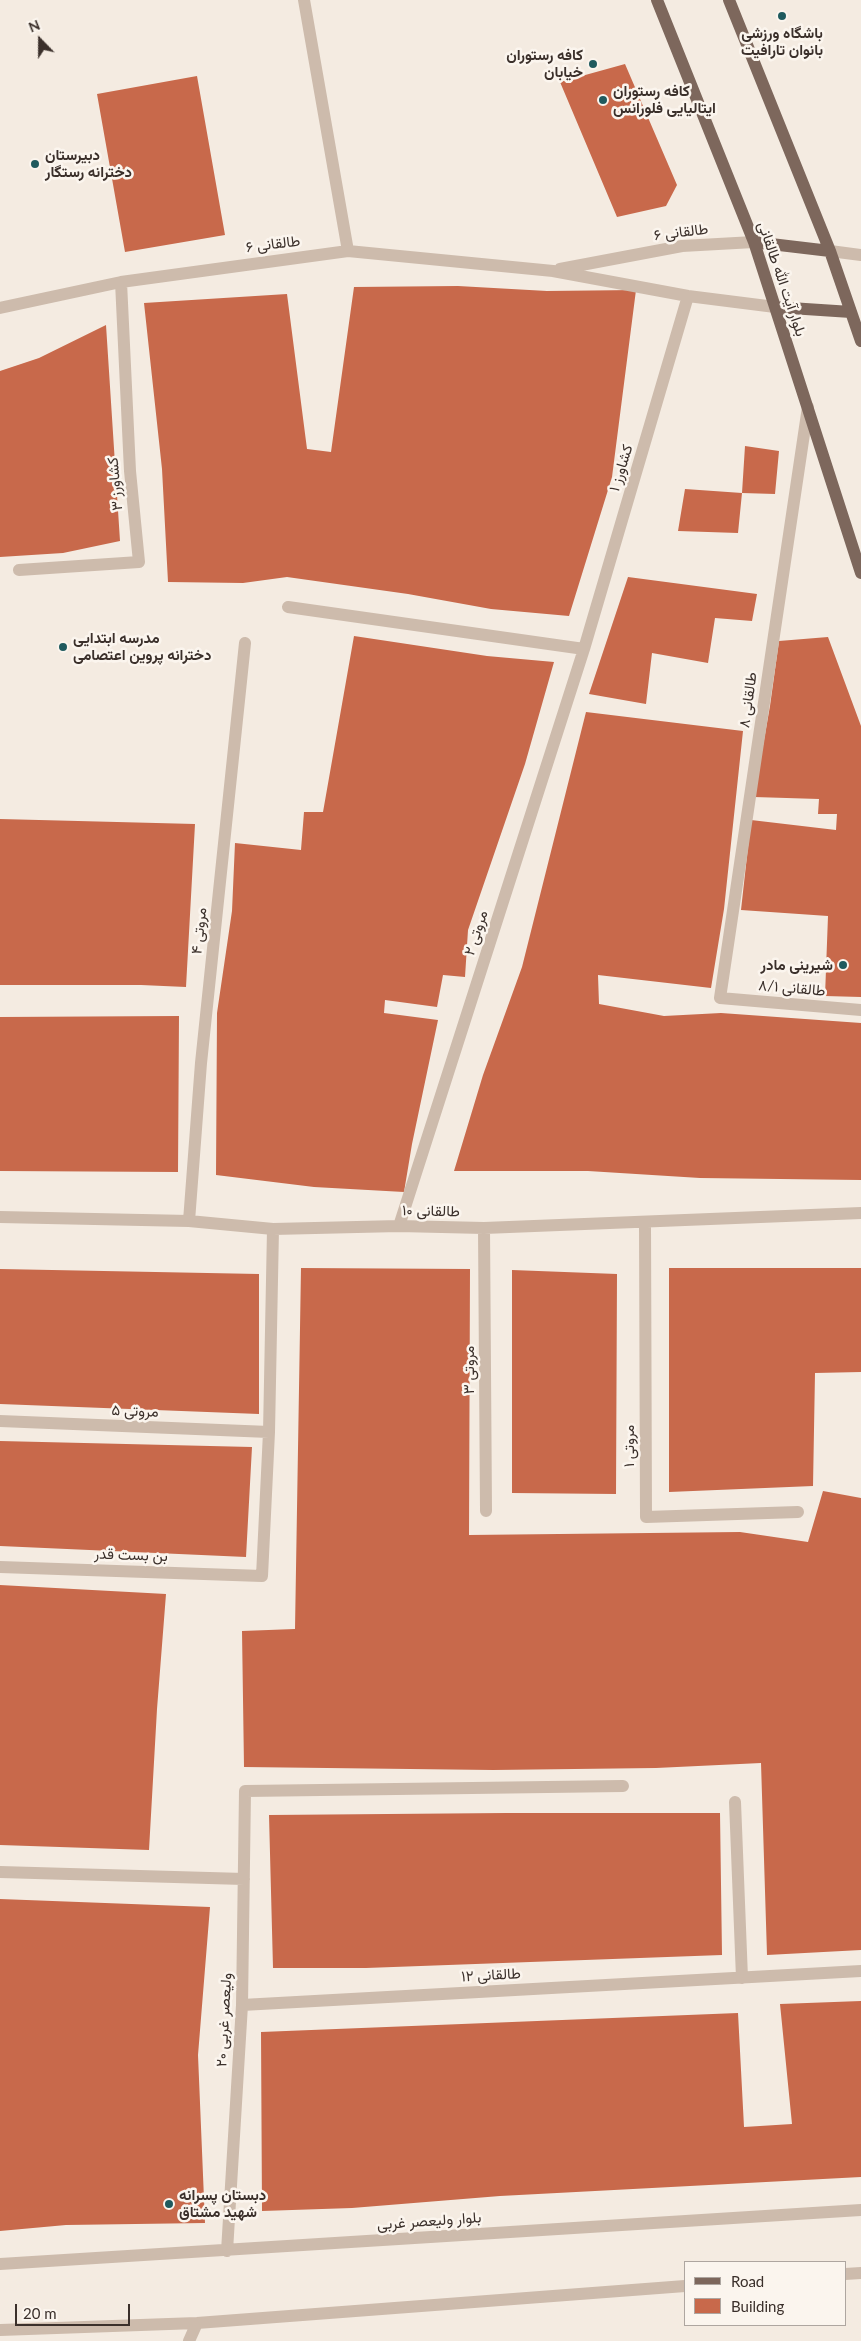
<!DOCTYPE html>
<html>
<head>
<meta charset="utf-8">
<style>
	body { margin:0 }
	#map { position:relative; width:861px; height:2341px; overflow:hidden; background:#f4ebe1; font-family:Lato,sans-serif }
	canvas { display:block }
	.legend { position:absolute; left:684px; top:2261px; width:162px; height:65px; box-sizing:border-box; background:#fbf5ee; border:1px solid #aea6a0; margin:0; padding:6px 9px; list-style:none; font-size:15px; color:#3b302b }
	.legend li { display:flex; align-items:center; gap:10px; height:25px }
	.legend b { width:25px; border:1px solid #aea6a0 }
	.north { position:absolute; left:15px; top:15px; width:50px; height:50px; -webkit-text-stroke:4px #fbf5ee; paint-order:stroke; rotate:338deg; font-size:14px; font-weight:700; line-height:20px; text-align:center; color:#3b302b }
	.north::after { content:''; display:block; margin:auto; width:18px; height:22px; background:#3b302b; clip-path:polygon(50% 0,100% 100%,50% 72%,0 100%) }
	.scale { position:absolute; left:15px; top:2304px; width:115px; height:22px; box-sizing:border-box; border:2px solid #3b302b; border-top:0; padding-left:6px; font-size:15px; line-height:18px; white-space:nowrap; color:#3b302b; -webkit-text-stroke:4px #fbf5ee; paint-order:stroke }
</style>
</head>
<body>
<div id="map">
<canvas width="861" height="2341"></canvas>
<ul class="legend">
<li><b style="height:6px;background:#7d675c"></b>Road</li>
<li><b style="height:14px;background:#c8694b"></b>Building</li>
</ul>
<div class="north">N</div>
<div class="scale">20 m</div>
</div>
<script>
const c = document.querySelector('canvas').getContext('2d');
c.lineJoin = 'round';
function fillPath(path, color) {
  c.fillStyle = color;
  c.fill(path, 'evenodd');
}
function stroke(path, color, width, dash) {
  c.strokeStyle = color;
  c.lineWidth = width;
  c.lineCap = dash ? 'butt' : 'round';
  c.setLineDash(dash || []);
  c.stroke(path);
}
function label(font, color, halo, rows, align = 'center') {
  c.font = font + ' Lato,Vazirmatn,sans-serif';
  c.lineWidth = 5;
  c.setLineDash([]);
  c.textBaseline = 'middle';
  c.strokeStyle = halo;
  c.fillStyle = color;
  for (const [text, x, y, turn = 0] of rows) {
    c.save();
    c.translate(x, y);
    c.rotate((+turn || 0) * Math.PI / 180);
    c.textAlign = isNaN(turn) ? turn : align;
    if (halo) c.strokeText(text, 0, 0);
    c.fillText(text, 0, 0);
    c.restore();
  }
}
fillPath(new Path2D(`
	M 625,64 L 677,185 L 666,206 L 617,217 L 560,82 Z
	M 197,76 L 225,235 L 125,252 L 97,94 Z
	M 458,286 L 547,291 L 636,290 L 612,477 L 569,616 L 491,609 L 408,594 L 287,577 L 243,583 L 168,582 L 162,469 L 144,303 L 287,294 L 307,449 L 331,452 L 354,287 Z
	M 106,325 L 120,541 L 63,553 L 0,557 L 0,371 L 39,358 Z
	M 745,446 L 779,451 L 775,494 L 742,493 Z
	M 685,489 L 742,493 L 738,533 L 678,531 Z
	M 628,577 L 757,594 L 752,621 L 715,618 L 708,663 L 652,653 L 646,704 L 589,694 Z
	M 354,636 L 487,656 L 554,662 L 525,764 L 468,930 L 465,977 L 443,975 L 437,1007 L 385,1000 L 384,1013 L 438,1020 L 412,1144 L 404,1192 L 314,1187 L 216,1175 L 217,1013 L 232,911 L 235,843 L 301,850 L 304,812 L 323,812 Z
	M 828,637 L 861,726 L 861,997 L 825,996 L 828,916 L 741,910 L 751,820 L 836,830 L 837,814 L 818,814 L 819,799 L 754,797 L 770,706 L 779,641 Z
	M 586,712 L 743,731 L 724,909 L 711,988 L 598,975 L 599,1004 L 664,1016 L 721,1013 L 861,1023 L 861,1180 L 700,1178 L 588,1171 L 454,1171 L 483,1075 L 522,967 Z
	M 0,819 L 195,824 L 186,987 L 141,985 L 0,985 Z
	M 179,1016 L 178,1172 L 0,1171 L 0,1017 Z
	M 301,1268 L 470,1269 L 469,1535 L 740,1532 L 808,1542 L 823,1491 L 861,1498 L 861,1950 L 767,1955 L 761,1763 L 656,1768 L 493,1770 L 244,1767 L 242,1631 L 295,1629 Z
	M 669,1268 L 861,1268 L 861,1372 L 815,1373 L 813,1486 L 669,1492 Z
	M 0,1269 L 259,1274 L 259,1414 L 0,1404 Z
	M 512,1270 L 617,1274 L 616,1494 L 512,1493 Z
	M 0,1441 L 252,1447 L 246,1557 L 0,1546 Z
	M 0,1585 L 166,1594 L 157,1709 L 149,1850 L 0,1845 Z
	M 506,1813 L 720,1813 L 722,1955 L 366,1968 L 273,1968 L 269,1815 Z
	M 0,1899 L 210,1907 L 198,2055 L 205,2223 L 66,2225 L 0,2231 Z
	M 861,2001 L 861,2177 L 500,2196 L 352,2208 L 262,2211 L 261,2032 L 738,2013 L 744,2127 L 792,2124 L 780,2004 Z`), '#c8694b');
stroke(new Path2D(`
	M 304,0 L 348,251
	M 830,251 L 861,255
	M 560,269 L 682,246 L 754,242
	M 0,308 L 121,282 L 348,251 L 553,271 L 688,296 L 775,307
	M 808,407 L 720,998 L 861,1010
	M 19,570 L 139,562 L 130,471 L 121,282
	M 288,607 L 584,649
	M 0,1217 L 189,1221 L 273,1229 L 399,1226 L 484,1228 L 861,1213
	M 189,1221 L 201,1063 L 245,643
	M 645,1223 L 646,1517 L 798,1512
	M 399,1226 L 584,649 L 688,296
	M 484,1228 L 486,1511
	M 0,1421 L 269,1432
	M 0,1567 L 262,1576 L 269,1432 L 273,1229
	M 735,1802 L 742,1978
	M 0,1872 L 244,1879
	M 242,2005 L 861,1971
	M 227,2251 L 242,2005 L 245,1791 L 623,1786
	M 0,2264 L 861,2210
	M 845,2274 L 861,2273
	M 0,2330 L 197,2323 L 685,2286
	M 189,2341 L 197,2323`), '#cdbbac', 12);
stroke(new Path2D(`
	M 657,0 L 754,242 L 861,573
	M 729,0 L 830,251 L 861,341
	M 754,242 L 830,251
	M 775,307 L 851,312`), '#7d675c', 12);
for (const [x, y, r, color] of [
	[782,16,5,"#1f5a5e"],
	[593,64,5,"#1f5a5e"],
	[603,100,5,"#1f5a5e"],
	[35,164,5,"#1f5a5e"],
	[63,647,5,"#1f5a5e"],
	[843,965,5,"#1f5a5e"],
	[169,2204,5,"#1f5a5e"]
]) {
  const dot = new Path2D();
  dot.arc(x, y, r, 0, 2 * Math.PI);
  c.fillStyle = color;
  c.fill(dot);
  stroke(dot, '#fbf5ee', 2);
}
label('bold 15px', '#3b302b', '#fbf5ee', [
	["باشگاه ورزشی",782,33,"center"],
	["بانوان تارافیت",782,50,"center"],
	["كافه رستوران",583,55,"right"],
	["خیابان",583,72,"right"],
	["کافه رستوران",613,91],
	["ایتالیایی فلورانس",613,108],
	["دبیرستان",45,155],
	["دخترانه رستگار",45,172],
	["مدرسه ابتدایی",73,638],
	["دخترانه پروین اعتصامی",73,655],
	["شیرینی مادر",833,965,"right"],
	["دبستان پسرانه",179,2195],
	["شهید مشتاق",179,2212]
], 'left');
label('15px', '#3b302b', '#fbf5ee', [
	["طالقانی ۶",681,232,-7],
	["طالقانی ۶",273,244,-7],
	["بلوار آیت الله طالقانی",782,279,71],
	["کشاورز ۱",621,468,-73],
	["کشاورز ۳",115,484,-95],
	["طالقانی ۸",748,700,-82],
	["مروتی ۴",199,931,-84],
	["مروتی ۲",476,933,-72],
	["طالقانی ۸/۱",792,988,5],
	["طالقانی ۱۰",431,1211,1],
	["مروتی ۳",469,1370,-90],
	["مروتی ۵",135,1411,2],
	["مروتی ۱",629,1446,-90],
	["بن بست قدر",131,1555,2],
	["طالقانی ۱۲",491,1975,-3],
	["ولیعصر غربی ۲۰",224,2020,-87],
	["بلوار ولیعصر غربی",429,2221,-4]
]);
</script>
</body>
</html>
